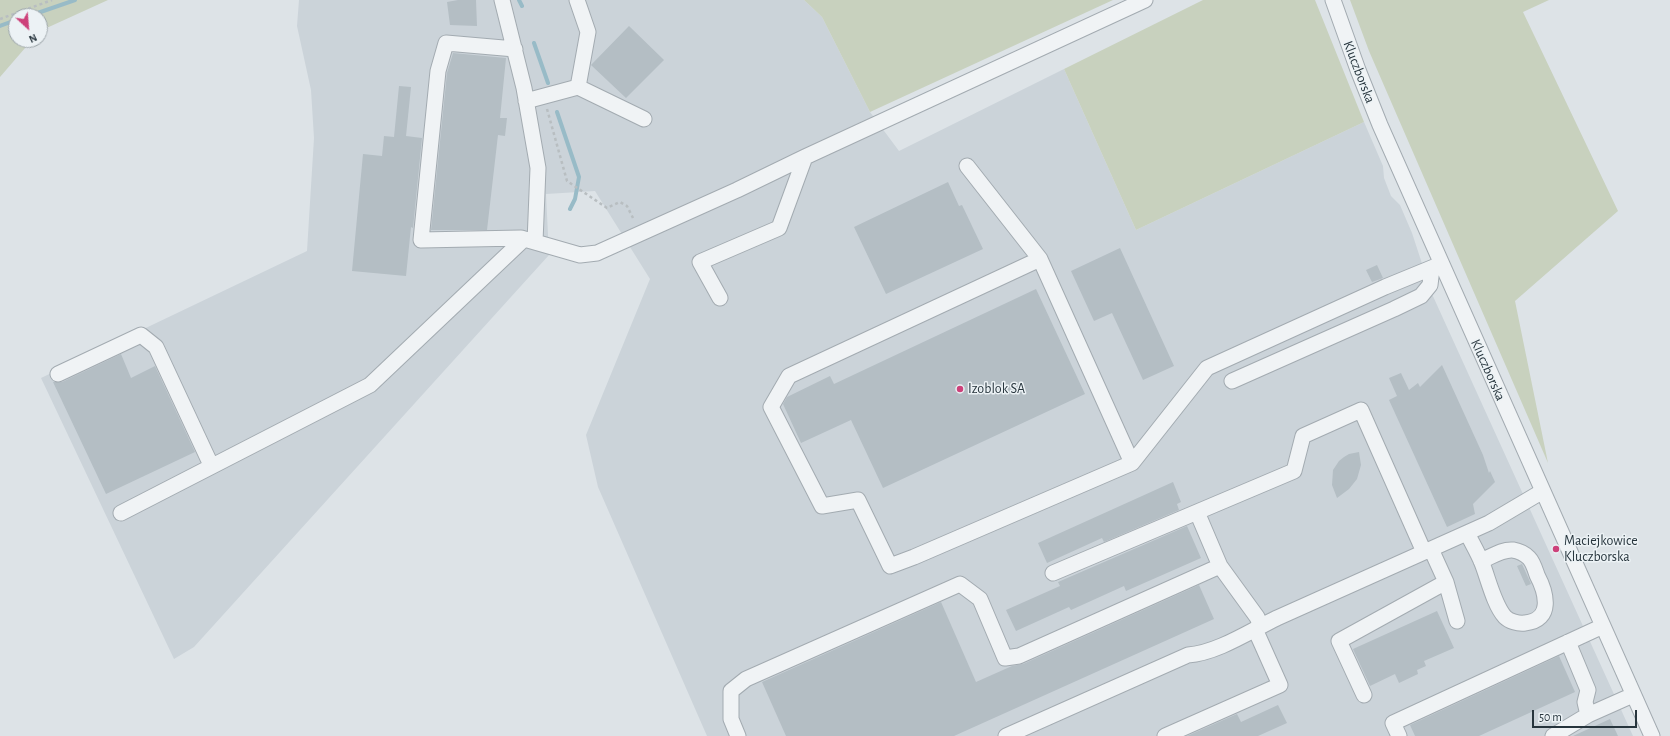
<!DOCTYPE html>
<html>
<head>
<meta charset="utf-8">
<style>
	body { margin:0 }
	#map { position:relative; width:1670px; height:736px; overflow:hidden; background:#dde3e7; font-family:"Alegreya Sans",sans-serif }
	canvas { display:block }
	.north { position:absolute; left:8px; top:8px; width:40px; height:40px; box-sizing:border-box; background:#ecf2f5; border:1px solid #9da6ab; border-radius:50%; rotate:154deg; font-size:11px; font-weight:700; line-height:16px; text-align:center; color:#27353d }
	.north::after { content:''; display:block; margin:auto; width:14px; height:18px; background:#cd417a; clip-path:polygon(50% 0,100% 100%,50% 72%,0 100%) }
	.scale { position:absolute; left:1532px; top:710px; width:105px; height:18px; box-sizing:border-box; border:2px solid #27353d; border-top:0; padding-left:5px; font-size:12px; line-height:14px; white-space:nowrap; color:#27353d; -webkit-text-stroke:3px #ecf2f5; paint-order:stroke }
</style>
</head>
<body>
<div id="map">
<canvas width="1670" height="736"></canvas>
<div class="north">N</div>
<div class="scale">50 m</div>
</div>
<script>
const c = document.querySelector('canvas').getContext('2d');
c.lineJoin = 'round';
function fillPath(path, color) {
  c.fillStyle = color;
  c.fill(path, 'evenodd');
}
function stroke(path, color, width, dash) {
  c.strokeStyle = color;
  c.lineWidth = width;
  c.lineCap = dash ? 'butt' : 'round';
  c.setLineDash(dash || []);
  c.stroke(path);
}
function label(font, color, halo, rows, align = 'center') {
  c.font = font + ' "Alegreya Sans",sans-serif';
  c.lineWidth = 3;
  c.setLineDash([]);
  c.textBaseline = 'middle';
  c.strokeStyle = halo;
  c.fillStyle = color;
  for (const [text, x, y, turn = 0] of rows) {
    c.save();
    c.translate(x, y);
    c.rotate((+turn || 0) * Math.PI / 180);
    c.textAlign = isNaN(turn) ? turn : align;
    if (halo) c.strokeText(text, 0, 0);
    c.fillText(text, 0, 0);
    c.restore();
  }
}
fillPath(new Path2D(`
	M 299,0 L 804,0 L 822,17 L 870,112 L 899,151 L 1064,69 L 1136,230 L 1364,122 L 1383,166 L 1384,178 L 1391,196 L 1400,205 L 1412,233 L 1432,294 L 1633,736 L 707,736 L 598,487 L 586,435 L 650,279 L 595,191 L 546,194 L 549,255 L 194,647 L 174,659 L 41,378 L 307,251 L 314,138 L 311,90 L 297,26 Z`), '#cbd3d9');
fillPath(new Path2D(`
	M 0,0 L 108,0 L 40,31 L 40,16 L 16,16 L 16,40 L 32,40 L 0,77 Z
	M 804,0 L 1113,0 L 870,112 L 822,17 Z
	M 1203,0 L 1315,0 L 1364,122 L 1136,230 L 1064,69 Z
	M 1350,0 L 1549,0 L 1523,12 L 1618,211 L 1515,301 L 1548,463 L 1369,51 Z`), '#c8d1be');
stroke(new Path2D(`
	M 519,0 L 522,6
	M 29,16 L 75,0
	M 0,26 L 16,20
	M 534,43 L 548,83
	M 557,112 L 579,177 L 575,199 L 570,209`), '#98bbc7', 4);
fillPath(new Path2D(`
	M 458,0 L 476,0 L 477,26 L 450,25 L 447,2 Z
	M 629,26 L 664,60 L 626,98 L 591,65 Z
	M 453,53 L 506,58 L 500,118 L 507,118 L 505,136 L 498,135 L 487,230 L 431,230 L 447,73 Z
	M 399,86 L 411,87 L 406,136 L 422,138 L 413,228 L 411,227 L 406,276 L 352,271 L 363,154 L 382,156 L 384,136 L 394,137 Z
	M 948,182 L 959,206 L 962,205 L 983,249 L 886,294 L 854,227 Z
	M 1120,248 L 1174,366 L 1143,380 L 1112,313 L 1094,321 L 1071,271 Z
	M 1377,265 L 1383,278 L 1372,282 L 1366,270 Z
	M 1036,289 L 1085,394 L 883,488 L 851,420 L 801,443 L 783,404 L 787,397 L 830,376 L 834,384 Z
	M 121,354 L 131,378 L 155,366 L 195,452 L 106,494 L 53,382 L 62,382 Z
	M 1442,365 L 1483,455 L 1489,473 L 1490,471 L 1495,482 L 1473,504 L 1475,514 L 1447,527 L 1389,400 L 1397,396 L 1389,378 L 1401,373 L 1409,390 L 1418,383 L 1420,387 Z
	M 1359,452 L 1361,465 L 1357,479 L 1349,489 L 1337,498 L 1332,485 L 1333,470 L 1339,461 L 1344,457 L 1349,454 Z
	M 1173,482 L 1181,502 L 1177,504 L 1179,510 L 1104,542 L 1102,538 L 1047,563 L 1038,543 Z
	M 1187,526 L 1201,558 L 1126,591 L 1124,586 L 1071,610 L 1069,607 L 1016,631 L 1006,610 L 1060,586 L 1058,582 Z
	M 1522,564 L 1531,584 L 1526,586 L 1517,566 Z
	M 1199,585 L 1214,619 L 954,736 L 786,736 L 762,682 L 941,602 L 976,682 L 1012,666 L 1023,664 Z
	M 1437,611 L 1454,648 L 1424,661 L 1426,666 L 1417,670 L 1418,674 L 1399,683 L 1395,674 L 1370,686 L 1353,649 Z
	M 1559,656 L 1575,692 L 1479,736 L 1415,736 L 1410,725 Z
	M 1278,705 L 1287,723 L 1258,736 L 1187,736 L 1237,714 L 1241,722 Z
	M 1610,719 L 1618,736 L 1573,736 Z`), '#b4bec4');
const minor = new Path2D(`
	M 502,0 L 524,88 L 538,168 L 535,242
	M 577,0 L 588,32 L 578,87
	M 1333,0 L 1358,70 L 1380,125 L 1652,736
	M 515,49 L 446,43 L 438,71 L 421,240 L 521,238 L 580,255 L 597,253 L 737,190 L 805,157 L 1145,0
	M 526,101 L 578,87 L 644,119
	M 967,166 L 1040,259 L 1132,463
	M 1040,259 L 789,376 L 771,407 L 822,506 L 858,500 L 890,566 L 914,557 L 1132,463 L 1207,368 L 1385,287 L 1441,264
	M 720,298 L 700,262 L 779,228 L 805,157
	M 58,374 L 141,335 L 156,347 L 211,465
	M 1232,381 L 1394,309 L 1421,296 L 1430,285 L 1432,268
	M 1197,512 L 1220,566 L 1257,617 L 1261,626
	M 121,513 L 370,385 L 524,239
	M 1467,533 C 1472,543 1478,553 1482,563 C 1488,578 1494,605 1505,617 C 1509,621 1518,624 1525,623 C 1554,620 1546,592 1537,575 C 1535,569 1533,562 1529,558 C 1525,554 1519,551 1513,550 C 1502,549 1491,557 1481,561
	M 1431,549 L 1446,582
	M 1053,573 L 1294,471 L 1303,436 L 1361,410 L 1424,552
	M 1568,642 L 1588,690 L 1585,702 L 1588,715
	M 1364,695 L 1339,641 L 1446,582 L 1457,621
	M 738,736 L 731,719 L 731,691 L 746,679 L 960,584 L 980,599 L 1005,658 L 1019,656 L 1220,566
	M 1006,736 L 1188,655 C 1217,653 1250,631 1277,618 L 1489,523 L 1543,491
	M 1165,736 L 1280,685 L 1255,629
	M 1399,736 L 1393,723 L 1603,626
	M 1553,736 L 1588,715 L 1633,695`);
stroke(minor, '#a3abb1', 17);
stroke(new Path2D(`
	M 0,19 L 52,0
	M 547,109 L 567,181 L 607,208 L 620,202 L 627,206 L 633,218`), '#b8bec1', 2.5, [3, 3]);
stroke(minor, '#f0f3f5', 15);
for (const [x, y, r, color] of [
	[960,389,4,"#cd417a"],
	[1556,549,4,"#cd417a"]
]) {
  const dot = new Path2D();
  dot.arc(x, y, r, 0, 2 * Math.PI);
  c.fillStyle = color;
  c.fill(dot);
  stroke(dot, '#ecf2f5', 1.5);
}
label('14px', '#27353d', '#ecf2f5', [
	["Kluczborska",1359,72,69],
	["Kluczborska",1488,370,66]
]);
label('14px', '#27353d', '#ecf2f5', [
	["Izoblok SA",968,389],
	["Maciejkowice",1564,541],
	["Kluczborska",1564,557]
], 'left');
</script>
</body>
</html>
